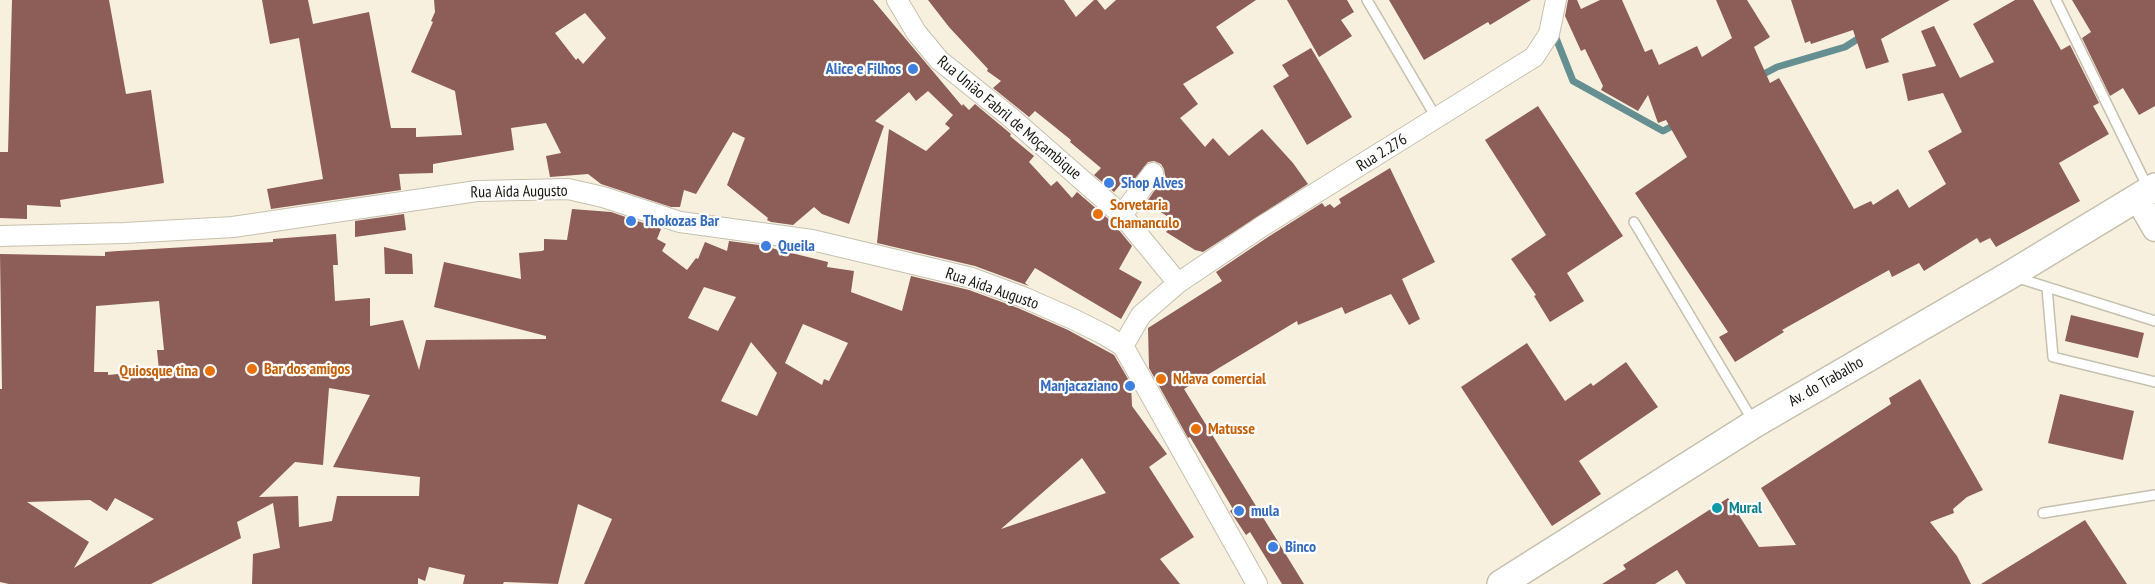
<!DOCTYPE html>
<html>
<head>
<meta charset="utf-8">
<style>
	body { margin:0 }
	canvas { display:block; background:#f7f0de }
</style>
</head>
<body>
<canvas width="2155" height="584"></canvas>
<script>
const c = document.querySelector('canvas').getContext('2d');
c.lineJoin = 'round';
function stroke(path, color, width, dash) {
  c.strokeStyle = color;
  c.lineWidth = width;
  c.lineCap = dash ? 'butt' : 'round';
  c.setLineDash(dash || []);
  c.stroke(path);
}
function fillPath(path, color) {
  c.fillStyle = color;
  c.fill(path, 'evenodd');
}
function label(font, color, halo, rows, align = 'center') {
  c.font = font + ' "PT Sans Narrow",sans-serif';
  c.lineWidth = 4.5;
  c.setLineDash([]);
  c.textBaseline = 'middle';
  c.strokeStyle = halo;
  c.fillStyle = color;
  for (const [text, x, y, turn = 0] of rows) {
    c.save();
    c.translate(x, y);
    c.rotate((+turn || 0) * Math.PI / 180);
    c.textAlign = isNaN(turn) ? turn : align;
    if (halo) c.strokeText(text, 0, 0);
    c.fillText(text, 0, 0);
    c.restore();
  }
}
stroke(new Path2D(`
	M 1554,33 L 1573,81 L 1663,131 L 1678,123
	M 1758,77 L 1777,67 L 1845,47 L 1864,35`), '#658f90', 7);
fillPath(new Path2D(`
	M 12,0 L 109,0 L 126,94 L 151,90 L 164,183 L 60,200 L 61,207 L 27,205 L 27,219 L 0,218 L 0,152 L 8,152 Z
	M 262,0 L 308,0 L 313,24 L 369,12 L 391,128 L 416,128 L 416,137 L 462,135 L 455,91 L 411,72 L 433,22 L 431,21 L 435,12 L 434,0 L 873,0 L 962,106 L 963,104 L 969,110 L 975,104 L 1011,134 L 1010,136 L 1034,156 L 1029,162 L 1051,186 L 1057,181 L 1072,198 L 1077,192 L 1113,223 L 1132,246 L 1119,269 L 1142,282 L 1121,319 L 1035,268 L 1025,283 L 1029,286 L 975,266 L 877,243 L 889,129 L 926,151 L 950,128 L 945,124 L 953,115 L 928,91 L 916,101 L 909,92 L 875,121 L 884,126 L 849,224 L 822,214 L 814,207 L 793,225 L 771,222 L 767,220 L 768,218 L 727,185 L 745,138 L 733,132 L 696,194 L 684,190 L 680,207 L 671,207 L 601,184 L 588,174 L 550,177 L 546,156 L 561,153 L 546,123 L 511,128 L 514,150 L 433,164 L 433,173 L 399,174 L 401,190 L 271,209 L 267,189 L 323,179 L 299,38 L 270,44 ZM 585,13 L 606,38 L 583,64 L 578,58 L 576,60 L 555,33 Z
	M 928,0 L 1064,0 L 1076,17 L 1094,0 L 1097,0 L 1105,10 L 1116,0 L 1256,0 L 1216,27 L 1234,53 L 1183,84 L 1198,104 L 1180,118 L 1205,147 L 1213,138 L 1229,156 L 1262,129 L 1293,163 L 1308,184 L 1203,252 L 1195,250 L 1166,232 L 1175,221 L 1146,203 L 1165,175 L 1164,169 L 1161,164 L 1154,161 L 1148,162 L 1126,190 L 1119,186 L 1114,192 L 1094,175 L 1101,168 L 1070,142 L 1071,140 L 1035,111 L 1029,117 L 993,88 L 1001,81 L 987,71 L 988,69 L 949,27 Z
	M 1287,0 L 1347,0 L 1354,12 L 1341,20 L 1352,36 L 1319,57 Z
	M 1389,0 L 1531,0 L 1490,25 L 1488,22 L 1424,60 Z
	M 1568,0 L 1577,0 L 1581,9 L 1600,0 L 1622,0 L 1645,52 L 1652,49 L 1659,65 L 1697,46 L 1702,57 L 1732,38 L 1716,0 L 1747,0 L 1770,37 L 1754,47 L 1770,83 L 1779,78 L 1854,209 L 1871,201 L 1873,205 L 1898,189 L 1909,208 L 1946,184 L 1928,151 L 1962,132 L 1943,93 L 1908,101 L 1902,74 L 1936,66 L 1921,31 L 1934,26 L 1960,78 L 1994,62 L 1973,24 L 2015,0 L 2033,0 L 2061,50 L 2070,45 L 2099,103 L 2093,106 L 2109,134 L 2059,163 L 2080,201 L 1996,247 L 1990,238 L 1980,243 L 1977,238 L 1924,271 L 1919,263 L 1892,277 L 1889,270 L 1782,330 L 1784,332 L 1735,362 L 1719,337 L 1728,332 L 1635,193 L 1687,157 L 1666,120 L 1658,123 L 1648,95 L 1638,111 L 1601,90 L 1603,86 L 1585,49 L 1581,51 L 1565,16 Z
	M 1791,0 L 1950,0 L 1881,39 L 1889,62 L 1866,69 L 1853,30 L 1811,44 L 1810,41 L 1805,43 Z
	M 2072,0 L 2155,0 L 2155,106 L 2139,115 L 2123,88 L 2110,96 L 2082,38 L 2091,32 Z
	M 1311,48 L 1352,117 L 1307,145 L 1273,86 L 1289,76 L 1282,65 Z
	M 1538,106 L 1623,236 L 1567,273 L 1584,301 L 1550,322 L 1534,296 L 1536,295 L 1511,259 L 1546,235 L 1485,140 Z
	M 1390,168 L 1435,262 L 1402,279 L 1420,319 L 1409,325 L 1391,294 L 1345,314 L 1342,307 L 1298,325 L 1297,321 L 1184,389 L 1304,584 L 1282,584 L 1250,532 L 1246,535 L 1230,511 L 1233,509 L 1190,437 L 1188,438 L 1149,368 L 1148,328 L 1222,281 L 1216,272 L 1268,237 L 1322,203 L 1325,207 L 1330,204 L 1334,208 L 1341,203 L 1339,199 Z
	M 572,209 L 611,212 L 661,229 L 657,239 L 666,244 L 662,251 L 687,270 L 696,258 L 698,259 L 705,242 L 727,251 L 729,241 L 759,245 L 828,262 L 827,267 L 854,271 L 851,292 L 902,311 L 911,276 L 969,290 L 1018,308 L 1068,330 L 1114,355 L 1131,384 L 1132,406 L 1167,454 L 1149,467 L 1194,537 L 1160,559 L 1180,584 L 584,584 L 612,519 L 578,504 L 558,584 L 504,582 L 503,584 L 463,584 L 465,575 L 429,567 L 425,581 L 418,578 L 418,584 L 252,584 L 253,554 L 280,548 L 273,503 L 237,522 L 241,538 L 151,584 L 9,584 L 0,582 L 0,389 L 2,389 L 0,254 L 105,256 L 105,252 L 118,251 L 273,242 L 273,239 L 336,234 L 338,265 L 333,265 L 335,301 L 370,298 L 370,326 L 403,320 L 419,370 L 426,340 L 546,339 L 546,336 L 434,307 L 444,262 L 521,279 L 519,253 L 542,251 L 544,250 L 544,239 L 567,240 ZM 704,287 L 736,297 L 718,331 L 688,318 ZM 159,301 L 164,350 L 157,350 L 159,370 L 108,375 L 108,372 L 94,372 L 96,306 ZM 803,324 L 848,343 L 829,381 L 824,379 L 822,385 L 785,363 ZM 751,342 L 777,373 L 757,416 L 721,401 ZM 329,388 L 370,395 L 333,467 L 420,477 L 419,496 L 337,496 L 332,521 L 299,527 L 298,496 L 259,497 L 295,462 L 323,465 ZM 1082,458 L 1106,493 L 1001,529 ZM 115,498 L 154,519 L 74,568 L 89,542 L 27,502 L 90,500 L 107,511 Z
	M 404,214 L 406,230 L 355,237 L 355,221 Z
	M 384,247 L 412,254 L 413,274 L 385,274 Z
	M 2071,315 L 2144,333 L 2138,358 L 2065,341 Z
	M 1527,343 L 1565,401 L 1591,383 L 1593,386 L 1626,362 L 1658,407 L 1579,461 L 1601,494 L 1552,526 L 1461,387 Z
	M 1920,379 L 1983,490 L 1967,497 L 1953,509 L 1954,513 L 1930,522 L 1957,556 L 1971,584 L 1686,584 L 1677,570 L 1655,584 L 1602,584 L 1626,569 L 1623,565 L 1728,498 L 1759,547 L 1796,545 L 1761,488 L 1891,404 L 1889,398 Z
	M 2060,394 L 2134,411 L 2123,460 L 2048,443 Z
	M 2085,520 L 2127,584 L 1981,584 Z`), '#8d5d57');
const service = new Path2D(`
	M 1367,0 L 1437,119
	M 2056,0 L 2148,188
	M 1634,222 L 1753,421
	M 2015,277 L 2155,321
	M 2047,288 L 2053,357 L 2155,382
	M 2043,513 L 2155,495`);
const minor = new Path2D(`
	M 897,0 L 916,32 L 939,60 L 1009,116 L 1122,215 L 1178,283
	M 1122,215 L 1153,173
	M 0,236 L 124,233 L 233,227 L 477,191 L 568,189 L 603,197 L 680,222 L 812,240 L 972,278 L 1023,297 L 1073,319 L 1105,335 L 1123,346
	M 1257,584 L 1123,346 L 1141,315 L 1178,283 L 1261,227 L 1534,57 L 1549,34 L 1556,0`);
const tertiary = new Path2D(`
	M 2137,198 L 2155,229`);
const secondary = new Path2D(`
	M 1501,584 L 1754,424 L 2010,275 L 2155,187`);
stroke(service, '#c6c0ae', 12);
stroke(minor, '#c6c0ae', 22);
stroke(tertiary, '#c6c0ae', 27);
stroke(secondary, '#c6c0ae', 30);
stroke(service, '#fff', 9);
stroke(minor, '#fff', 20);
stroke(tertiary, '#fff', 24);
stroke(secondary, '#fff', 27);
for (const [x, y, r, color] of [
	[913,69,6,"#3f7fe0"],
	[1109,183,6,"#3f7fe0"],
	[1098,214,6,"#e8710a"],
	[631,221,6,"#3f7fe0"],
	[766,246,6,"#3f7fe0"],
	[252,369,6,"#e8710a"],
	[210,371,6,"#e8710a"],
	[1161,379,6,"#e8710a"],
	[1130,386,6,"#3f7fe0"],
	[1196,429,6,"#e8710a"],
	[1717,508,6,"#0f9aa8"],
	[1239,511,6,"#3f7fe0"],
	[1273,547,6,"#3f7fe0"]
]) {
  const dot = new Path2D();
  dot.arc(x, y, r, 0, 2 * Math.PI);
  c.fillStyle = color;
  c.fill(dot);
  stroke(dot, '#fefefe', 2);
}
label('bold 16px', '#366cbe', '#fefefe', [
	["Alice e Filhos",901,69,"right"],
	["Shop Alves",1121,183],
	["Thokozas Bar",643,221],
	["Queila",778,246],
	["Manjacaziano",1118,386,"right"],
	["mula",1251,511],
	["Binco",1285,547]
], 'left');
label('16px', '#191710', '#fefefe', [
	["Rua União Fabril de Moçambique",1009,118,40],
	["Rua 2.276",1382,153,-32],
	["Rua Aida Augusto",519,192,-1],
	["Rua Aida Augusto",992,289,19],
	["Av. do Trabalho",1826,382,-30]
]);
label('bold 16px', '#c56008', '#fefefe', [
	["Sorvetaria",1110,205],
	["Chamanculo",1110,223],
	["Bar dos amigos",264,369],
	["Quiosque tina",198,371,"right"],
	["Ndava comercial",1173,379],
	["Matusse",1208,429]
], 'left');
label('bold 16px', '#0d838f', '#fefefe', [
	["Mural",1729,508]
], 'left');
</script>
</body>
</html>
